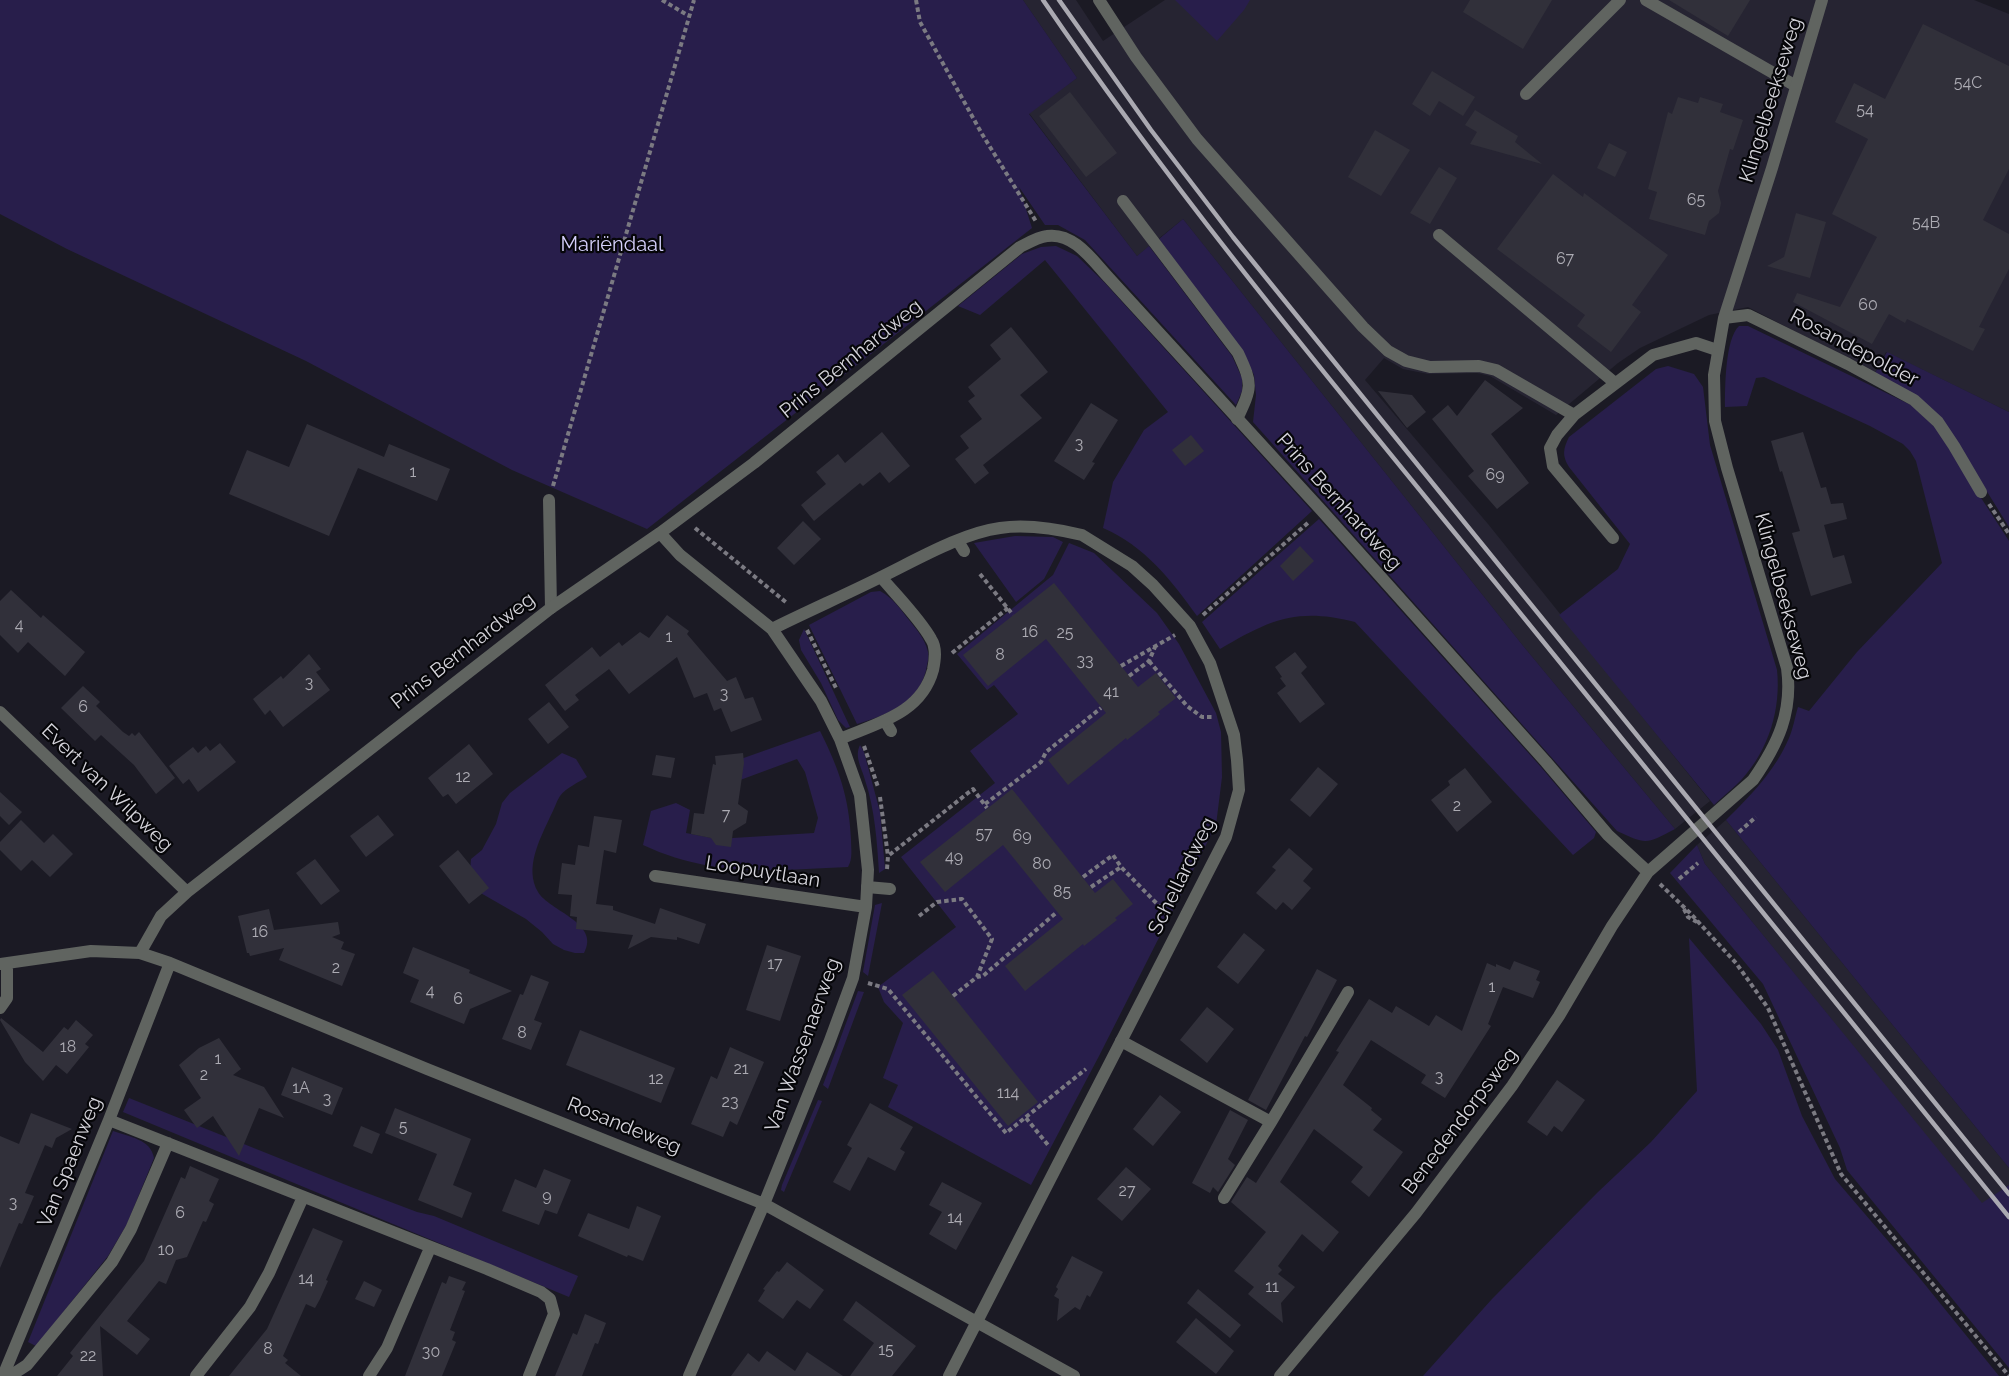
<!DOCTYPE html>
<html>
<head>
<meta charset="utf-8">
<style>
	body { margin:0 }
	canvas { display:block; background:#1b1a24 }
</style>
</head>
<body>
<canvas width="2009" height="1376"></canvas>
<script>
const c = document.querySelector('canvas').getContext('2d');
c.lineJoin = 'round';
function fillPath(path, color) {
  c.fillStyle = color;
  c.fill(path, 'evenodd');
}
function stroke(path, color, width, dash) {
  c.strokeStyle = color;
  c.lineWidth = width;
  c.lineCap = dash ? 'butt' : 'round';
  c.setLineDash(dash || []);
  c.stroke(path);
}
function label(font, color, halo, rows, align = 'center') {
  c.font = font + ' Raleway,sans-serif';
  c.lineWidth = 4.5;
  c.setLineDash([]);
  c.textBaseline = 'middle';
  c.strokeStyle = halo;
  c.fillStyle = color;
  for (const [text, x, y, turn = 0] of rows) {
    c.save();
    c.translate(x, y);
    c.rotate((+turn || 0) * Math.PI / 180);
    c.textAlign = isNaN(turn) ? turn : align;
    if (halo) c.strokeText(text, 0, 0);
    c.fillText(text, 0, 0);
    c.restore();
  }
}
fillPath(new Path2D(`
	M 1023,0 L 1076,0 L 1103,41 L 1165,0 L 1974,0 L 2009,14 L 2009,412 L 1886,352 L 1875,373 L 1748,307 L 1709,315 L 1640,348 L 1618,363 L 1556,415 L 1490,376 L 1477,373 L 1428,374 L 1403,369 L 1384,358 L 1365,380 L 1488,524 L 1710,801 L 1675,829 L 1524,647 L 1183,219 L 1137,256 L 1029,113 L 1077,78 Z
	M 1726,820 L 2009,1168 L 2009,1185 L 1982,1204 L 1705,864 L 1697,845 Z`), '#262432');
fillPath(new Path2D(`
	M 0,0 L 1023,0 L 1077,78 L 1029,114 L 1137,256 L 1149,246 L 1232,356 L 1242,378 L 1242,391 L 1236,405 L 1085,240 L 1058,225 L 1045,225 L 1019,187 L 1032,228 L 647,529 L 512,470 L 306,361 L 67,249 L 0,214 Z
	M 1175,0 L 1250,0 L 1244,10 L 1217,41 Z
	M 1183,219 L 1524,647 L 1675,829 C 1646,844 1647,845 1617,831 L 1253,422 L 1256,395 L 1254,375 L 1242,350 L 1159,239 Z
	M 1056,246 L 1077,256 L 1104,282 L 1312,511 L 1197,616 C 1171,580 1145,546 1103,528 L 1113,482 L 1144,430 L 1168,412 L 1045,260 L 980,315 L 958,306 L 1022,254 L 1041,247 Z
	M 1739,326 L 1748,326 L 1911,405 L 1935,427 L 2009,541 L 2009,1168 L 1726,820 C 1751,795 1775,771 1789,738 C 1793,729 1795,717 1798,707 L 1809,711 L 1857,652 L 1942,563 L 1916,461 L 1910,451 L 1903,444 L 1870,426 L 1764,377 L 1756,378 L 1747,406 L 1725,407 C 1725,388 1725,339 1739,326 Z
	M 1887,352 L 2009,412 L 2009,527 L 1950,432 L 1875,373 Z
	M 1668,366 L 1694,374 L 1703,387 L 1710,445 L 1777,670 C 1781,709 1769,749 1742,779 C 1734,788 1723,796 1714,805 L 1559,615 L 1618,569 L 1630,544 L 1569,467 C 1562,456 1563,449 1569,437 L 1656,369 Z
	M 1319,519 L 1540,766 L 1596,832 L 1594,838 L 1573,855 L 1355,622 C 1297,607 1269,620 1220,649 L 1202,622 Z
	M 1015,536 L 1053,537 L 1063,542 L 1044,579 L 1016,602 L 974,543 Z
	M 1069,543 L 1094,553 L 1157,613 L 1179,644 L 1216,713 L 1221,732 L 1222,777 L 1216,825 L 1099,1056 L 1031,1185 L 888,1107 L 898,1085 L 883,1078 L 903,1023 L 884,1002 L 878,987 L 956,927 L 901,857 L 995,783 L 970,751 L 1018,714 L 994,685 L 987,690 L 957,654 L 1053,575 Z
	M 880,591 C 893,598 900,609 909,620 C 917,630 925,639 928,652 C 929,656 928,661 927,665 C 922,701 888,715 857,724 L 809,625 L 871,592 Z
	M 804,629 L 850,727 L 846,728 L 838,720 L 821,683 L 801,650 L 799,640 Z
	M 820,731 C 839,769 849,797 851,839 C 851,850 853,858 848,867 C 773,870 714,878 643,845 L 651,811 L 676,803 L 690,810 L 686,833 L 717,839 L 814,833 L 818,818 L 805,772 L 797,759 L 732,783 L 721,766 Z
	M 860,745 L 864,752 L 880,812 L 885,869 L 879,873 C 877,842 875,810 865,780 C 862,768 854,757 860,745 Z
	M 562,753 L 576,759 L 587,777 C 579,782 566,788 560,796 C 556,802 554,810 550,817 C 540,839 524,868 538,892 C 549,911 601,923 584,953 L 575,953 L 564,950 L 553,944 L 542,932 L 526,919 L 472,888 L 470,873 L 471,859 L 482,850 L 496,824 L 502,803 L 510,793 Z
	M 1697,845 L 1705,864 L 1982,1203 L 2009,1185 L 2009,1368 L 1847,1170 L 1840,1148 L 1763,984 L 1670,873 Z
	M 882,903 L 868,976 L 863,972 L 875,905 Z
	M 1689,938 L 1761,1024 L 1778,1050 L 1802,1116 L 1835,1179 L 1918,1276 L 1999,1376 L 1423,1376 L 1492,1299 L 1598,1192 L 1651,1142 L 1697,1091 Z
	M 858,991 L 864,992 L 828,1089 L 823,1085 Z
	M 129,1098 L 351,1187 L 417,1212 L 434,1216 L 578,1276 L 569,1297 L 123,1112 Z
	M 818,1100 L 822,1101 L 784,1192 L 781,1190 L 782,1185 Z
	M 113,1131 C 129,1137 151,1139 154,1158 L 127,1224 L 108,1256 L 36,1346 L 28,1342 Z`), '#281e4b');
fillPath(new Path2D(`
	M 1470,0 L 1552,0 L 1523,49 L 1463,12 Z
	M 1669,0 L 1750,0 L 1728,36 Z
	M 1923,24 L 2009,66 L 2009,169 L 1983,220 L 2009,234 L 2009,269 L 1979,327 L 1985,329 L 1973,351 L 1907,319 L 1905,323 L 1889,314 L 1872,344 L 1793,302 L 1797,293 L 1840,307 L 1877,237 L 1832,214 L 1868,139 L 1835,122 L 1854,83 L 1885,99 Z
	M 1432,71 L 1475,97 L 1463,116 L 1439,101 L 1430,116 L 1412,104 Z
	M 1070,92 L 1117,153 L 1086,177 L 1039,116 Z
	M 1678,97 L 1698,103 L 1700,97 L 1723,104 L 1720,112 L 1743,120 L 1733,150 L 1730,149 L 1718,191 L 1721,203 L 1719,213 L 1709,221 L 1705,235 L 1649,219 L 1657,192 L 1648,189 L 1668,112 L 1672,114 Z
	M 1475,110 L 1518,136 L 1515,142 L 1542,164 L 1470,144 L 1477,132 L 1465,125 Z
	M 1375,130 L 1410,150 L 1381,196 L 1348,177 Z
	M 1609,143 L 1627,152 L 1615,177 L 1597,168 Z
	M 1439,167 L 1457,178 L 1430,224 L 1410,213 Z
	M 1553,174 L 1583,197 L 1584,193 L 1668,255 L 1632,305 L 1641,312 L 1611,352 L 1577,326 L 1585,315 L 1497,249 Z
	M 1796,213 L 1826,222 L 1810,278 L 1767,266 L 1784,257 Z
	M 1011,327 L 1048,372 L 1020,395 L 1042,418 L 983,465 L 989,473 L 975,484 L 955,459 L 969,448 L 960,436 L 982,419 L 968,401 L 975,396 L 968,387 L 1001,359 L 990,345 Z
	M 1485,380 L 1523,408 L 1491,434 L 1529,483 L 1497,509 L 1468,476 L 1474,471 L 1432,419 L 1448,405 L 1457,416 Z
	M 1378,391 L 1412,395 L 1426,412 L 1407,428 Z
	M 1091,403 L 1118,420 L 1092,462 L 1095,463 L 1084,480 L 1054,461 Z
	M 307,424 L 384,457 L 389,444 L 450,469 L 437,501 L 358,468 L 329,536 L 229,494 L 247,450 L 289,467 Z
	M 882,432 L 910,466 L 889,483 L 880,472 L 863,486 L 860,483 L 814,521 L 801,505 L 826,484 L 816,472 L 838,454 L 845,463 Z
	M 1803,432 L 1821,488 L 1826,487 L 1831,504 L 1843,503 L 1847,519 L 1824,525 L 1833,558 L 1844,555 L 1852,583 L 1811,596 L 1792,533 L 1800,531 L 1782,471 L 1780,472 L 1771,441 Z
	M 1191,435 L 1204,451 L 1185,466 L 1172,450 Z
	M 803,521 L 821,539 L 794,565 L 777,548 Z
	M 1300,546 L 1314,561 L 1293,581 L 1280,566 Z
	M 1054,583 L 1138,687 L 1156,673 L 1176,698 L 1158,712 L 1160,714 L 1127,740 L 1126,738 L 1068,785 L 1048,760 L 1106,713 L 1046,639 L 988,686 L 963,655 Z
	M 11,590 L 41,618 L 43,615 L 85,652 L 65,676 L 28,642 L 18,653 L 0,635 L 0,601 Z
	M 667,615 L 689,631 L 687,634 L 727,681 L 736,677 L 745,699 L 753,697 L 762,720 L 731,732 L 721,708 L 714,711 L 707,693 L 694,698 L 677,657 L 629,694 L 609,669 L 575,695 L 579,700 L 565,711 L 545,685 L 592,647 L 600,657 L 619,642 L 622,646 L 640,632 L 649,638 Z
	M 1295,652 L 1307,667 L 1301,673 L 1325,704 L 1300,723 L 1277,693 L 1286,686 L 1280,678 L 1282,677 L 1275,667 Z
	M 309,654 L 321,669 L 316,672 L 330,690 L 283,727 L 270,710 L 265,715 L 253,699 L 281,676 L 283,679 Z
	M 83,686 L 100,702 L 96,706 L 123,732 L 129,736 L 132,733 L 135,736 L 139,732 L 175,778 L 156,794 L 134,765 L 101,735 L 95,741 L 61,708 Z
	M 549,702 L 569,727 L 548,744 L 528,719 Z
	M 220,743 L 236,762 L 198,792 L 189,779 L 183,784 L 169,766 L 193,747 L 198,753 L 206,746 L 210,751 Z
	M 469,744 L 493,774 L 456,804 L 448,794 L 443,797 L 428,778 Z
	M 743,753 L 744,763 L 738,804 L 748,811 L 746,823 L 733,831 L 731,847 L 716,845 L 711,838 L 691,834 L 694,813 L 704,814 L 713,764 L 716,765 L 715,756 Z
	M 656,755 L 675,758 L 671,778 L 652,775 Z
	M 1318,767 L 1338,784 L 1310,817 L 1290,800 Z
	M 1465,768 L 1492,802 L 1457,832 L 1431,800 L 1450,785 L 1448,781 Z
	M 1012,789 L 1095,893 L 1113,879 L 1133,904 L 1115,918 L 1117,920 L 1084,946 L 1083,944 L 1025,991 L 1005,966 L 1063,919 L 1003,845 L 945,892 L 920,862 Z
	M 0,792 L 22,812 L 9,825 L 0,816 Z
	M 378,815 L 394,835 L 366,857 L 350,836 Z
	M 594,816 L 622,820 L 616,853 L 604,850 L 596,904 L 613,906 L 613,910 L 655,924 L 660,908 L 706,924 L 699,944 L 677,937 L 677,940 L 651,937 L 628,949 L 633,935 L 576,929 L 577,917 L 570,916 L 572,895 L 558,894 L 562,863 L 575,865 L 578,845 L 589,847 Z
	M 21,820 L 44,843 L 53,834 L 73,854 L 50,877 L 32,860 L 21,871 L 0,850 L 0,842 Z
	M 1289,848 L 1313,869 L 1303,881 L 1311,888 L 1292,910 L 1283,902 L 1276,910 L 1256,893 L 1276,870 L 1272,867 Z
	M 458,850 L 489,888 L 469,904 L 439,866 Z
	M 315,859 L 340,891 L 321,905 L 296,873 Z
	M 269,909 L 274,930 L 338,922 L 340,934 L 332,937 L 344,942 L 341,949 L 355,954 L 342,986 L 279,960 L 284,948 L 250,956 L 249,953 L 247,953 L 238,916 Z
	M 1244,933 L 1265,950 L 1238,984 L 1217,967 Z
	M 767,945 L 801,956 L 780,1021 L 746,1010 Z
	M 413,947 L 470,970 L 469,973 L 512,991 L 470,1009 L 464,1024 L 410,1002 L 419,980 L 403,973 Z
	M 1514,961 L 1540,971 L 1536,980 L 1540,982 L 1533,998 L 1503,987 L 1488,1024 L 1491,1026 L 1445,1098 L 1421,1083 L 1426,1075 L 1371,1040 L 1343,1085 L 1372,1108 L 1371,1110 L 1382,1119 L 1373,1130 L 1403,1152 L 1369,1197 L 1351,1182 L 1363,1167 L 1314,1129 L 1280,1182 L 1339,1232 L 1323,1252 L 1302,1234 L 1278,1266 L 1282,1270 L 1278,1274 L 1295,1287 L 1281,1303 L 1283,1323 L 1248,1294 L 1254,1287 L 1234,1271 L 1266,1232 L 1231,1202 L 1247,1177 L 1256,1183 L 1339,1052 L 1336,1051 L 1369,999 L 1392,1013 L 1396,1006 L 1429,1026 L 1436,1015 L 1462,1031 L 1487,963 L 1496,967 L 1496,964 L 1510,970 Z
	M 1317,969 L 1337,980 L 1307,1037 L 1305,1036 L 1266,1110 L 1248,1100 Z
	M 933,971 L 1038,1102 L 1008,1126 L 902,995 Z
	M 531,975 L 549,982 L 534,1020 L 542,1023 L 531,1050 L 502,1039 L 520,994 L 523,995 Z
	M 1207,1007 L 1234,1029 L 1207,1063 L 1180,1040 Z
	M 1,1018 L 43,1052 L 64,1027 L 68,1030 L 76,1020 L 93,1035 L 85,1044 L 89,1047 L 67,1074 L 56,1065 L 43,1081 L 25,1062 L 0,1020 Z
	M 580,1030 L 675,1068 L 661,1103 L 566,1065 Z
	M 219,1038 L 241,1069 L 233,1075 L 264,1087 L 284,1118 L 259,1108 L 239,1156 L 213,1116 L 197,1128 L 184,1110 L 201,1098 L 179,1065 L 199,1048 Z
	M 730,1047 L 764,1062 L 737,1125 L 730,1121 L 723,1137 L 691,1124 L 711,1076 L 717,1079 Z
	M 292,1067 L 343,1088 L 332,1115 L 281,1095 Z
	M 1557,1080 L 1585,1100 L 1562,1132 L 1554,1126 L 1547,1136 L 1527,1122 Z
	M 1160,1095 L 1181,1112 L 1153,1146 L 1133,1129 Z
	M 870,1103 L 913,1127 L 900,1149 L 905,1152 L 895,1171 L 868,1157 L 850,1191 L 833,1182 L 852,1148 L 847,1145 Z
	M 395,1108 L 471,1139 L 453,1185 L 472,1193 L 462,1218 L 418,1200 L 437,1154 L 385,1133 Z
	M 1230,1110 L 1248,1120 L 1228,1159 L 1235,1165 L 1218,1192 L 1213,1187 L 1210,1193 L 1192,1183 Z
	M 31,1113 L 72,1129 L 56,1138 L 52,1148 L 45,1145 L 25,1193 L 34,1196 L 22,1224 L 19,1223 L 0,1268 L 0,1136 L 19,1144 Z
	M 361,1126 L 380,1134 L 372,1154 L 353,1146 Z
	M 190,1166 L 219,1179 L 209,1201 L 214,1204 L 206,1222 L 203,1221 L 187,1257 L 176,1260 L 166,1284 L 159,1281 L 127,1321 L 150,1339 L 137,1355 L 100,1326 L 103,1376 L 57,1376 L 73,1356 L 70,1353 L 144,1261 L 181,1177 L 185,1179 Z
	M 1126,1167 L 1151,1189 L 1122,1221 L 1097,1199 Z
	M 544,1169 L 571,1180 L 557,1214 L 545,1210 L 539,1225 L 502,1211 L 515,1179 L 536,1188 Z
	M 942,1182 L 982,1203 L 956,1250 L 929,1234 L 942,1212 L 929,1205 Z
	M 637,1206 L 661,1216 L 643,1261 L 628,1255 L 627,1257 L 578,1236 L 588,1213 L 629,1229 Z
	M 313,1228 L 343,1241 L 326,1280 L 328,1281 L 320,1299 L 315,1308 L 306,1304 L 283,1356 L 288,1360 L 285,1363 L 301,1376 L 229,1376 L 267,1329 Z
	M 1072,1256 L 1103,1272 L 1090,1297 L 1087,1295 L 1080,1310 L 1075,1307 L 1057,1321 L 1059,1299 L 1054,1296 L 1058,1289 L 1056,1287 Z
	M 787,1262 L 824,1290 L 810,1309 L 797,1300 L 783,1319 L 758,1301 L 765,1290 L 763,1289 L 777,1271 L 779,1272 Z
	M 449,1276 L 466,1282 L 462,1290 L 465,1291 L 450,1330 L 455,1332 L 452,1340 L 456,1342 L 442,1376 L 405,1376 L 442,1282 L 446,1284 Z
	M 364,1281 L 382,1290 L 374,1307 L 355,1299 Z
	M 1198,1289 L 1241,1325 L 1230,1338 L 1187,1303 Z
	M 856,1301 L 916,1346 L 892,1376 L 850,1376 L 874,1343 L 843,1320 Z
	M 585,1314 L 606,1323 L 598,1344 L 595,1343 L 582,1376 L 555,1376 L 573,1333 L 577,1335 Z
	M 1196,1318 L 1234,1351 L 1216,1374 L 1176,1342 Z
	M 767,1351 L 795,1371 L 807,1352 L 843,1376 L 731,1376 L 748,1353 L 759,1362 Z`), '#31303a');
stroke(new Path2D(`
	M 662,0 L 689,16
	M 916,0 L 920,22 L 982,134 L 1037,223
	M 553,486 L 694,0
	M 1989,504 L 2009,534
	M 695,528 L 787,603
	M 980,574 L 1013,615
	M 1203,615 L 1310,521
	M 807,630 L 837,690
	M 952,653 L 1008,608
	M 1149,661 L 1187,706 L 1202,717 L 1212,717
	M 1121,666 L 1175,635
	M 1129,676 L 1149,661 L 1155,647
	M 864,746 L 878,787
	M 880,797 L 888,856
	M 985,804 L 1041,762 L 1046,752 L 1101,708
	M 1739,832 L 1756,817
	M 887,869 L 888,856 L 973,789 L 987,808
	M 1083,877 L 1113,855 L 1121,867 L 1168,915
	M 1679,879 L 1698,863
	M 1660,884 L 1690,913 L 1736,963 L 1768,1008 L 1841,1174 L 2009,1376
	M 1091,887 L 1121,867
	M 1684,909 L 1688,917 L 1697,922
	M 919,916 L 937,902 L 962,899 L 992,939 L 977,977
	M 868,983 L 888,989 L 1006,1133 L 1086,1069
	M 953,996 L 977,977 L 983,976 L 1057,912
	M 1026,1118 L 1048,1145`), '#7b7a82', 4, [4.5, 3]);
stroke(new Path2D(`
	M 1099,0 L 1136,57 L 1197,139 L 1363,327 L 1388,351 L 1406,361 L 1430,367 L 1479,366 L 1496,370 L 1574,415
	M 1646,0 L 1796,86
	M 1526,94 L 1620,0
	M 1123,201 L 1238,353 C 1253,385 1252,387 1237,419
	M 1439,235 L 1615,383
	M 549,500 L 551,608
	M 1613,538 L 1553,466 L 1550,448 L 1557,435 L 1574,415 L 1653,355 L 1696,343 L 1717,350
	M 958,541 L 964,551
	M 885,721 L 891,731
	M 867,887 L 890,889
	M 1121,1041 L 1271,1122
	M 1224,1198 L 1271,1122 L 1348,992`), '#606460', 12);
stroke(new Path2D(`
	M 1724,318 L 1748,315 L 1848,364 L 1914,400 L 1938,422 L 1954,446 L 1981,492
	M 660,533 L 680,555 L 772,629 L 821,701 L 840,739 L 860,795 L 868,870 L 866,907 L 853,978 L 829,1043 L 764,1204 L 689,1376
	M 772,629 C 808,611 845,595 881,577 C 916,560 962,533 1000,528 C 1026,524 1057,529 1082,535 L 1132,566 L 1153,585 L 1190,626 L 1210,663 L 1234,735 L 1237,760 L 1239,790 L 1226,837 L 949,1376
	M 0,712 L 187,892
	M 840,739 C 877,723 921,714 933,670 C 935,660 937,648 931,639 C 920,619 896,595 881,577
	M 655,876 L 866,907
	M 140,953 L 161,916 L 187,892 L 551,608 L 660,533 L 754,463 L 1020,247 C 1028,243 1038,237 1047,236 C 1074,232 1093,261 1109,278 L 1322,511 L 1546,762 L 1608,835 L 1648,872
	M 0,964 L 91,951 L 140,953 L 170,963 L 427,1069 L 764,1204 L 1074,1376
	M 0,1008 L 7,998 L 7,963
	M 109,1120 L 487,1269 L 541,1292 L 550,1299 L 554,1314 L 529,1376
	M 3,1376 L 109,1120 L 170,963
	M 10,1376 L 27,1365 L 112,1262 L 131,1229 L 168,1143
	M 196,1376 L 250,1307 L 269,1273 L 303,1197
	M 369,1376 L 387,1348 L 430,1248
	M 1280,1376 L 1416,1213 L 1512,1086 L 1559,1016 L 1612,926 L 1648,872 L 1753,780 C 1778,744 1793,712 1787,668 L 1727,468 L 1715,421 L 1714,375 L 1724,318 L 1772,168 L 1822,0`), '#606460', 12);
stroke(new Path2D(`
	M 1043,0 C 1184,207 1345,398 1503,592 C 1673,799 1840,1009 2009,1217
	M 1059,0 L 1151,130 L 1233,237 L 2009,1194`), '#aaa9b1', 4.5);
label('16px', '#acabb3', null, [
	["54C",1968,83],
	["54",1865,110],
	["65",1696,200],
	["54B",1926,223],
	["67",1565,259],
	["60",1868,305],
	["3",1079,444],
	["1",413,472],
	["69",1495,475],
	["4",19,625],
	["16",1030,632],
	["25",1065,633],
	["1",669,637],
	["8",1000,655],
	["33",1085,661],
	["3",309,683],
	["41",1111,692],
	["3",724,694],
	["6",83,707],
	["12",463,777],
	["2",1457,806],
	["7",726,815],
	["57",984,834],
	["69",1022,836],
	["49",954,857],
	["80",1042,864],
	["85",1062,892],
	["16",260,932],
	["17",775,964],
	["2",336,968],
	["1",1492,987],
	["4",430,991],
	["6",458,999],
	["8",522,1033],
	["18",68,1047],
	["1",218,1059],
	["21",741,1069],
	["2",204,1075],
	["3",1439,1077],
	["12",656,1079],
	["1A",301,1088],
	["114",1008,1093],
	["3",327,1099],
	["23",730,1102],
	["5",403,1127],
	["27",1127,1191],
	["9",547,1196],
	["3",13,1203],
	["6",180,1213],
	["14",955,1218],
	["10",166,1250],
	["14",306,1279],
	["11",1272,1287],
	["8",268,1349],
	["15",886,1350],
	["30",431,1352],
	["22",88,1356]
]);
label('20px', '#d5d4db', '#060609', [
	["Klingelbeekseweg",1771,100,-73],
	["Rosandepolder",1854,348,28],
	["Prins Bernhardweg",851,359,-39],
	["Prins Bernhardweg",1339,502,48],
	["Klingelbeekseweg",1783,596,75],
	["Prins Bernhardweg",463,651,-38],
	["Evert van Wilpweg",107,788,44],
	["Loopuytlaan",763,872,9],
	["Schellardweg",1182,876,-64],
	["Van Wassenaerweg",803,1045,-70],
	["Benedendorpsweg",1460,1121,-53],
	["Rosandeweg",624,1126,22],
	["Van Spaenweg",70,1162,-68]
]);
label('20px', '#d5d0fb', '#060609', [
	["Mariëndaal",612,245]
]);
</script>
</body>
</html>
